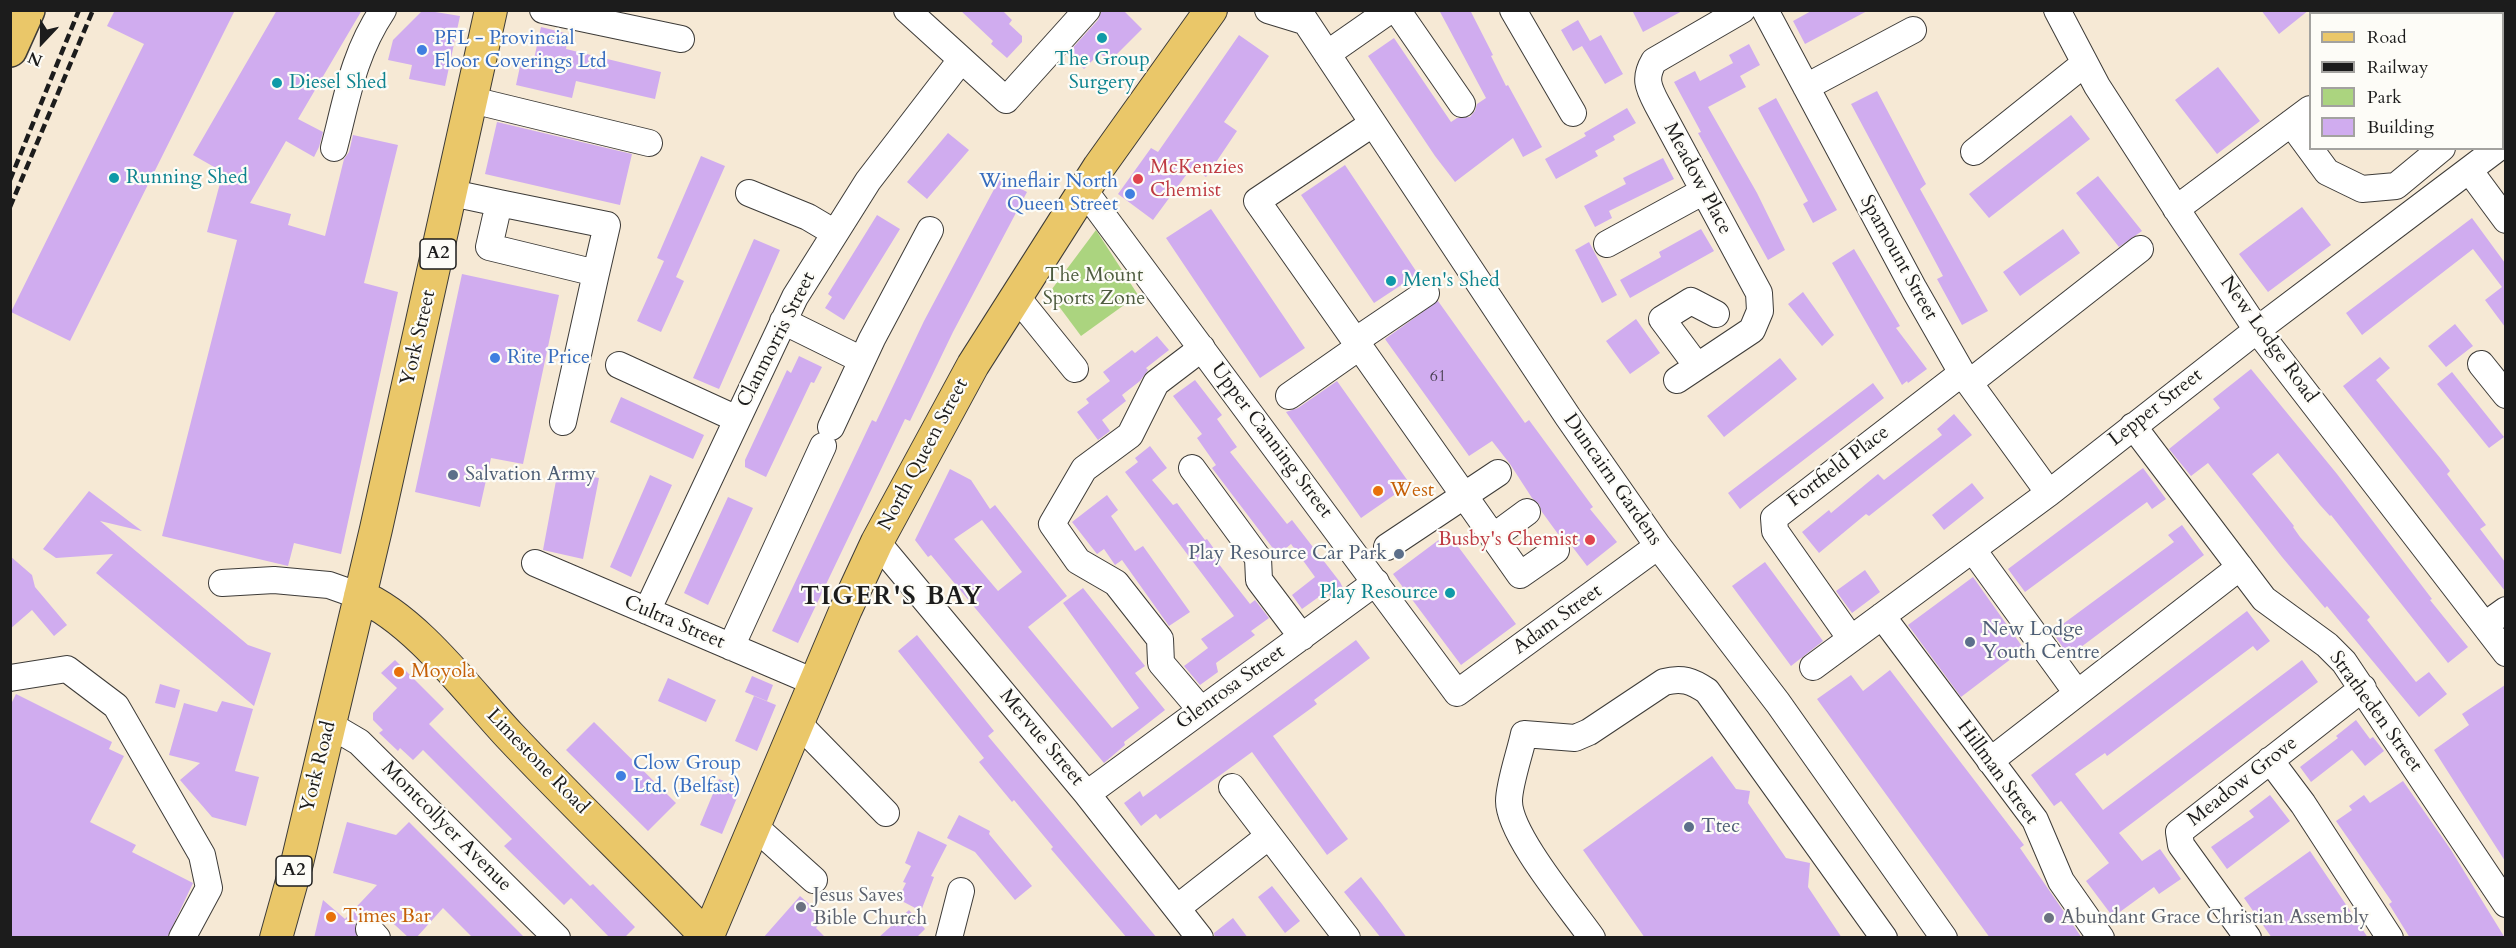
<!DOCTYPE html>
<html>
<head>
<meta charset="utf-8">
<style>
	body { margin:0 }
	#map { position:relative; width:2516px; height:948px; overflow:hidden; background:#f6e9d5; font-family:Cardo,serif }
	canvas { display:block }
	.frame { position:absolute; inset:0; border:12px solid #1c1c1c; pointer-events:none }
	.legend { position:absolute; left:2309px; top:12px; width:195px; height:138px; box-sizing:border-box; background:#fdfcf7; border:2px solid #a3a29f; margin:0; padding:8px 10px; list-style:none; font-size:18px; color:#1c1c1c }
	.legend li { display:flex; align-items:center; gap:12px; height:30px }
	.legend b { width:30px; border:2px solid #a3a29f }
	.north { position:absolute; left:12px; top:12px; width:60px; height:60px; -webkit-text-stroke:4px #fdfcf7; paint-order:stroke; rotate:202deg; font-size:16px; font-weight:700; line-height:24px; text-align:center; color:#1c1c1c }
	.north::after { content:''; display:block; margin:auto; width:21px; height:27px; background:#1c1c1c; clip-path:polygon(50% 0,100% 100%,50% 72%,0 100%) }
</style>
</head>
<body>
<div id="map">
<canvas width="2516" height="948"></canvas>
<div class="frame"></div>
<ul class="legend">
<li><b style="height:8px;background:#eac769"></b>Road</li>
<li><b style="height:8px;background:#1c1c1c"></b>Railway</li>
<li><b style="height:16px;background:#abd47f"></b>Park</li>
<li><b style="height:16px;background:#d0acef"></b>Building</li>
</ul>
<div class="north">N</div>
</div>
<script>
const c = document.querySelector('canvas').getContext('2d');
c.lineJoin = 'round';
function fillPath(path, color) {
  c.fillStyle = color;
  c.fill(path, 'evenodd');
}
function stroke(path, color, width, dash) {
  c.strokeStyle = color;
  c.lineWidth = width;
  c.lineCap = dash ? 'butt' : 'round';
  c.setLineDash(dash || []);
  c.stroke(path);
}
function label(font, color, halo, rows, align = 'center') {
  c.font = font + ' Cardo,serif';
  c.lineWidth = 4.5;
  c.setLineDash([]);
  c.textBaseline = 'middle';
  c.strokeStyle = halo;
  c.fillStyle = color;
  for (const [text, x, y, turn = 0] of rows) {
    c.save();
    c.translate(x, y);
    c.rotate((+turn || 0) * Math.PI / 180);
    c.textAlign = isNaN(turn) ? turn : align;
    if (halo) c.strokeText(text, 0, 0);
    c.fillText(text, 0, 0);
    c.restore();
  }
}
fillPath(new Path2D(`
	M 1096,230 L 1138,295 L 1081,336 L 1049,293 Z`), '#abd47f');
fillPath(new Path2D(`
	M 115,10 L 235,10 L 70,341 L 11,312 L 144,44 L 107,26 Z
	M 277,10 L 362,10 L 298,119 L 323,132 L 319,147 L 314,157 L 286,141 L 250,203 L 291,214 L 288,225 L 325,236 L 344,159 L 349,152 L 353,135 L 398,145 L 364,283 L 398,292 L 341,554 L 294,543 L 288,566 L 162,536 L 237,240 L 207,232 L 223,172 L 193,155 Z
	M 423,10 L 460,16 L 445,86 L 409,79 L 412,65 L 388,60 L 393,40 Z
	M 960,10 L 1002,10 L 1012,20 L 1009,24 L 1022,36 L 1022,42 L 1007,58 L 991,44 L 993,41 Z
	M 1102,10 L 1123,10 L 1142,29 L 1109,62 L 1100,53 L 1084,69 L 1068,53 L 1098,20 Z
	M 1439,10 L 1470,10 L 1493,55 L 1491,56 L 1506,86 L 1508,85 L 1542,147 L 1523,157 L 1513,138 L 1455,182 L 1435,156 L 1368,56 L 1394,38 L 1451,122 L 1457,118 L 1470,117 L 1475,111 L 1477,104 L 1486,98 Z
	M 1632,10 L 1684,10 L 1643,32 Z
	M 1813,10 L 1869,10 L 1805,44 L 1793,21 Z
	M 2261,10 L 2309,10 L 2279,34 Z
	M 1578,20 L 1590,41 L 1601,35 L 1623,74 L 1605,84 L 1582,46 L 1573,51 L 1561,30 Z
	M 541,27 L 569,34 L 566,49 L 661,72 L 655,99 L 576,81 L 572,98 L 516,85 L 522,57 L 534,59 Z
	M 1239,35 L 1269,56 L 1224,122 L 1237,131 L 1206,177 L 1192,167 L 1153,220 L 1118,194 L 1151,148 L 1158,152 Z
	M 1749,44 L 1760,65 L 1740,76 L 1746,87 L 1708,107 L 1757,193 L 1785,250 L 1768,260 L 1698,133 L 1701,132 L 1674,82 L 1695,71 L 1700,81 L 1733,63 L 1734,65 L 1729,55 Z
	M 2218,67 L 2260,121 L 2217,154 L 2175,100 Z
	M 1877,91 L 1926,184 L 1920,189 L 1988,311 L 1962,325 L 1937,279 L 1943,276 L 1851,104 Z
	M 1776,98 L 1837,210 L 1813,223 L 1803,204 L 1808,201 L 1758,108 Z
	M 1627,108 L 1636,123 L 1613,136 L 1615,140 L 1595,151 L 1598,156 L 1556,179 L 1545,159 L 1586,136 L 1584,133 Z
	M 2071,115 L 2090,139 L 1989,218 L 1969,194 Z
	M 497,122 L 632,154 L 620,205 L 485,174 Z
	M 948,133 L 969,150 L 927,199 L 907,182 Z
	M 701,156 L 725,166 L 676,277 L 684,281 L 661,332 L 637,321 L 664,261 L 657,258 Z
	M 1663,158 L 1674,179 L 1609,211 L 1612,218 L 1595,227 L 1584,206 L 1626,184 L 1623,178 Z
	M 1345,165 L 1418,274 L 1374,303 L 1301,195 Z
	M 2098,176 L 2142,231 L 2119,247 L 2076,193 Z
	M 1000,178 L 1027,192 L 953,332 L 910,421 L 905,419 L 798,643 L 772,631 L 872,420 L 876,422 L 924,321 Z
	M 2302,207 L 2331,245 L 2268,292 L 2239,254 Z
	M 1211,209 L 1305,348 L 1260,378 L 1166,238 Z
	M 877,215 L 900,229 L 844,320 L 825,308 L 832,297 L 828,294 Z
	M 2472,218 L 2505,263 L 2505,327 L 2485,300 L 2502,287 L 2473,249 L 2362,335 L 2346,313 Z
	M 1701,229 L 1714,251 L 1630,298 L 1620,280 L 1661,257 L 1659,252 Z
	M 2063,229 L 2080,253 L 2020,296 L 2003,272 Z
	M 754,239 L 780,250 L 719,389 L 693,378 Z
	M 1589,242 L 1617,295 L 1602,303 L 1575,250 Z
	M 1854,249 L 1900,326 L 1896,328 L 1927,369 L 1908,383 L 1907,381 L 1902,385 L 1832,263 Z
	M 462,274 L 559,295 L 523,464 L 491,458 L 480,507 L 415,492 Z
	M 1803,292 L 1834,335 L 1822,346 L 1788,304 Z
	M 1438,301 L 1525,423 L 1529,420 L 1593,507 L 1590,509 L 1617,542 L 1587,566 L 1568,541 L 1560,533 L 1558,534 L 1542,512 L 1539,504 L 1532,498 L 1510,464 L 1492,441 L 1469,456 L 1385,339 Z
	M 1636,319 L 1660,353 L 1630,374 L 1606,341 Z
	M 2455,324 L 2473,346 L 2446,367 L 2428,346 Z
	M 1157,336 L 1169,350 L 1146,368 L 1148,370 L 1140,381 L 1122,395 L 1126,401 L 1102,420 L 1110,431 L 1098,440 L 1077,412 L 1089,403 L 1086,399 L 1110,381 L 1103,372 L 1132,350 L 1135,353 Z
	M 799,356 L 822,367 L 814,383 L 811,382 L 766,477 L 745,467 L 745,460 L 787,370 L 791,373 Z
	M 2380,357 L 2390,368 L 2376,380 L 2441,459 L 2450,471 L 2447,474 L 2486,525 L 2480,529 L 2505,562 L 2505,591 L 2343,386 Z
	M 1780,358 L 1797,379 L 1724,437 L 1707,416 Z
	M 2251,369 L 2337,474 L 2432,599 L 2430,600 L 2468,647 L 2448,663 L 2331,515 L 2330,516 L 2320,505 L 2278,453 L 2252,474 L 2294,526 L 2293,527 L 2300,537 L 2370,617 L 2367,620 L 2416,682 L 2429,672 L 2447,694 L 2419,717 L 2327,606 L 2325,608 L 2282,557 L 2208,463 L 2191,476 L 2169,449 L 2220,408 L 2213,399 Z
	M 2452,372 L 2504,437 L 2489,448 L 2437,384 Z
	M 1195,380 L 1222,415 L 1217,419 L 1237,447 L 1230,452 L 1287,524 L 1292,520 L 1340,582 L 1343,588 L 1331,597 L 1327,591 L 1302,609 L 1292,595 L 1315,577 L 1291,544 L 1278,555 L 1212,468 L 1216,465 L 1197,438 L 1202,434 L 1173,396 Z
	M 1337,381 L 1410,484 L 1361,518 L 1286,412 L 1298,408 Z
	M 1873,383 L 1884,398 L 1740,509 L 1728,493 Z
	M 621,397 L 704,435 L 693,459 L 610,422 Z
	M 1954,414 L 1972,435 L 1869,516 L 1866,514 L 1819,553 L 1802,532 L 1829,510 L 1831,513 L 1878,474 L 1884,480 L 1920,452 L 1942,435 L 1937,429 Z
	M 1150,446 L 1167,468 L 1152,480 L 1173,505 L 1177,503 L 1205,540 L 1207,539 L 1222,560 L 1218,563 L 1250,604 L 1255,600 L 1269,618 L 1251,631 L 1255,635 L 1216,663 L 1218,672 L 1200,685 L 1184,666 L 1208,648 L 1201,639 L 1234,616 L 1125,472 L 1138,462 L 1135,458 Z
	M 2143,468 L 2166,499 L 2152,509 L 2147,502 L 2025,592 L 2008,569 Z
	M 950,469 L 971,480 L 990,509 L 995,505 L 1067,596 L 1028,627 L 1112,728 L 1139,708 L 1063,603 L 1083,588 L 1145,666 L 1135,673 L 1165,710 L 1124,742 L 1125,745 L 1104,763 L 931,555 L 928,557 L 915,540 ZM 982,520 L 1022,572 L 998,591 L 954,539 Z
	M 558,470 L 599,478 L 583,559 L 543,550 Z
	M 650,475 L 672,485 L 631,577 L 610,567 Z
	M 1972,483 L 1984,498 L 1944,530 L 1932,515 Z
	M 89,491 L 142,531 L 100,521 L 248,645 L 271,653 L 254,706 L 96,573 L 113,554 L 56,558 L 43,549 Z
	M 1107,495 L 1118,510 L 1111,516 L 1135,551 L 1143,546 L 1190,612 L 1169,626 L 1122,560 L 1115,565 L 1104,549 L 1097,554 L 1072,522 Z
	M 728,497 L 753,508 L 708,605 L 684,593 Z
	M 2182,525 L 2204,555 L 2069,656 L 2052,632 L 2174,542 L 2168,535 Z
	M 1448,533 L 1516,624 L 1461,665 L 1393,574 Z
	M 10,556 L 32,575 L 35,587 L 67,625 L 54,636 L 32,610 L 10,629 Z
	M 1765,562 L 1823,641 L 1791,666 L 1732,586 Z
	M 1865,570 L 1880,592 L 1852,613 L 1836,591 Z
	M 1973,577 L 2024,649 L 1961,697 L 1908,625 Z
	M 2247,611 L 2270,641 L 2257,651 L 2253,646 L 2107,756 L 2105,753 L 2075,774 L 2103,810 L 2302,660 L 2318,682 L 2119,833 L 2142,861 L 2160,849 L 2181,879 L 2159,894 L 2154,887 L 2113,917 L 2086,881 L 2109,863 L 2061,801 L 2054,806 L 2031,775 Z
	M 917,635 L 994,731 L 988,736 L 1157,938 L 1127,938 L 1051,849 L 1053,847 L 1014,800 L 1012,802 L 979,762 L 984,758 L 898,651 Z
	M 1356,640 L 1370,658 L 1314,700 L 1317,704 L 1273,736 L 1348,839 L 1327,855 L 1252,752 L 1160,819 L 1156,814 L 1141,826 L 1124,803 L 1140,791 L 1143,797 Z
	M 395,660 L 444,709 L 429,724 L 590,886 L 593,884 L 635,927 L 624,938 L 610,938 L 571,898 L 564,905 L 504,846 L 512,839 L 423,750 L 413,760 L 400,748 L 398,751 L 379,733 L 383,730 L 373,720 L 373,713 L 397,688 L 381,673 Z
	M 1890,670 L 2024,845 L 2020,848 L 2082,938 L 1990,938 L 1817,699 L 1851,675 L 1863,691 Z
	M 752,676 L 773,685 L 767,701 L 745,692 Z
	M 668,678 L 716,700 L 706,722 L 658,701 Z
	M 160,684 L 180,690 L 175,708 L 155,703 Z
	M 2505,685 L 2505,861 L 2434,750 L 2469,725 L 2462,714 Z
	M 16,694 L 112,742 L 109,749 L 124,756 L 90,822 L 136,845 L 132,852 L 193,883 L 167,938 L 10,938 L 10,706 Z
	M 754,696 L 776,705 L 757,751 L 735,741 Z
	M 222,701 L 253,709 L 235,771 L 259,777 L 246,826 L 212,817 L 180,780 L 200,763 L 169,755 L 184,703 L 217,712 Z
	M 2356,720 L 2370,739 L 2373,737 L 2384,751 L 2365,766 L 2352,750 L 2311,782 L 2300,767 L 2338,738 L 2336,736 Z
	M 594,722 L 676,803 L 648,831 L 566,750 Z
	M 1712,756 L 1736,789 L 1750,791 L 1748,803 L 1786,858 L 1810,863 L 1808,887 L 1842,938 L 1645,938 L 1583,850 Z
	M 719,779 L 741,788 L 722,834 L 700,825 Z
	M 2403,781 L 2451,850 L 2505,938 L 2410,938 L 2389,904 L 2392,902 L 2336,821 L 2352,810 L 2349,806 L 2364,795 L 2370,803 Z
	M 2270,795 L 2290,821 L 2227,869 L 2211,847 L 2254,817 L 2249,811 Z
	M 959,815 L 990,831 L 989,834 L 1032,886 L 1015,900 L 975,852 L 947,838 Z
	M 347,822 L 396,835 L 409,822 L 525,938 L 473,938 L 443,908 L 416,938 L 409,938 L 382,913 L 378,917 L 367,914 L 359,918 L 355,925 L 357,938 L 314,938 L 323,900 L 345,919 L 377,885 L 333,873 Z
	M 918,831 L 947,845 L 931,876 L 934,877 L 921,911 L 898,899 L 906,883 L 903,882 L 911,866 L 905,863 Z
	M 2310,851 L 2357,921 L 2368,938 L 2272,938 L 2244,898 Z
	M 1361,877 L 1382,904 L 1407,938 L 1381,938 L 1344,892 Z
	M 1272,886 L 1300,921 L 1285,933 L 1258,897 Z
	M 800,896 L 825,918 L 816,928 L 826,938 L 763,938 Z
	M 909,910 L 925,929 L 916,938 L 878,938 Z
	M 1233,918 L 1248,938 L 1215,938 L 1214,933 Z`), '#d0acef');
const minor = new Path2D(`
	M 543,10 L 681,39
	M 907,10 L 1006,100 L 1087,10
	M 1268,10 L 1304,21
	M 1298,10 L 1568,417 L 1658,546 L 1778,703 L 1944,938
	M 1397,10 L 1462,104
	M 1513,10 L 1573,113
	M 1765,10 L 1914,289 L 1962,373 L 2049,493
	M 2057,10 L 2097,86 L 2181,216 L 2257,330 L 2506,653
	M 2502,35 L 2506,32
	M 1327,54 L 1390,10
	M 1806,87 L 1913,30
	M 472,100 L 649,143
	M 2291,123 L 2327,172 L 2362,189 L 2396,186 L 2442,148
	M 1372,124 L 1257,201 L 1520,575 L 1556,550
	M 334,148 C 347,98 353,55 383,10
	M 1974,152 L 2084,64
	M 2469,170 L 2506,220
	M 1084,190 L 1457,693 L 1658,546
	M 452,193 L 499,203 L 489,247 L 596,273 L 607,225 L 499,203
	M 749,193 L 808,217 L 835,233
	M 2176,209 L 2310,109
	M 1607,244 L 1704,191
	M 1016,296 L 1075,369
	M 783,321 L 862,360
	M 1355,341 L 1426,293
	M 2481,364 L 2506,395
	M 619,365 L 737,419
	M 1697,366 L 1662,319 L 1691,301 L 1716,314
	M 1677,380 L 1752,330 L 1760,311 L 1759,293 L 1657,104 C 1648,87 1644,78 1654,61 L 1742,10
	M 1969,383 L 2140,249
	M 1289,396 L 1359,347
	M 563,422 L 596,273
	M 2133,426 L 2264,599 L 2327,645 L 2344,662 L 2506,904
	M 831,427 L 872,339 L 930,230
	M 1192,468 L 1258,558 L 1259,580 L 1302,637
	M 1493,537 L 1527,512
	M 877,542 L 1087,794 L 1200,938
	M 1387,547 L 1498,473
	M 1973,550 L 2077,693
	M 535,563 L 814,682
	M 222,583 L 274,580 L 329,585 L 360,596
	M 647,611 L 795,297 L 868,181 L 961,60
	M 1882,616 L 2035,820 L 2061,881 L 2101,938
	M 2485,625 L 2506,610
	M 1851,639 L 1775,531 L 1774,518 L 1962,373
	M 731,647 L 823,446
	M 1813,667 L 2049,493 L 2257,330 L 2498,148
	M 10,678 L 67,669 L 116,706 L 202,855 L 209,888 L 182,938
	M 1201,710 L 1161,663 L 1160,639 L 1116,583 L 1078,561 L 1052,524 L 1084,469 L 1130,435 L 1156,383 L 1202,348
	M 797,722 L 886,813
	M 330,725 L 359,742 L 557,938
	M 2270,760 L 2303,804 L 2390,938
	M 1990,761 L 2240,567
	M 1232,787 L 1347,938
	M 1087,794 L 1376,582
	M 754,826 L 814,880
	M 1177,908 L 1269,836
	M 369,929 L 377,938
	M 949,938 L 961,891
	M 1592,938 C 1571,908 1509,835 1509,801 C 1509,784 1520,753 1524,734 L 1575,738 L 1589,732 L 1664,682 C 1682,677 1692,681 1707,691 L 1884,938
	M 2248,938 L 2181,845 L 2179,832 L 2363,688`);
const major = new Path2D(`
	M 360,596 C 415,619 468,691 509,735 C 574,804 642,869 708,938
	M 276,938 L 297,863 L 376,529 L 491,10
	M 707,938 L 846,609 L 877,542 L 973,365 L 1099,167 L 1211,10`);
const highway = new Path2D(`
	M 10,50 L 28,10`);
stroke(minor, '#3d3b38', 28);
stroke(major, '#3d3b38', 34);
stroke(highway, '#3d3b38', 36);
stroke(minor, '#fff', 26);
stroke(major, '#eac769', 32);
stroke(highway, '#eac769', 33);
stroke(new Path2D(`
	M 10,180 L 79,10
	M 10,207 L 93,10`), '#1c1c1c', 4.5, [9, 4.5]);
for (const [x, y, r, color] of [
	[1102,38,6,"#0f9aa8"],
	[422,50,6,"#3f7fe0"],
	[277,83,6,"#0f9aa8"],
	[114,178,6,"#0f9aa8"],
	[1138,179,6,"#e0444e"],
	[1130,194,6,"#3f7fe0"],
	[1391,281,6,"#0f9aa8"],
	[495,358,6,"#3f7fe0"],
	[453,475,6,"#5c6f8a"],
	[1378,491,6,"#e8710a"],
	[1590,540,6,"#e0444e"],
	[1399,554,6,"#5c6f8a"],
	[1450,593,6,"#0f9aa8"],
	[1970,642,6,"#5c6f8a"],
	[399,672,6,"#e8710a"],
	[621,776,6,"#3f7fe0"],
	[1689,827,6,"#5c6f8a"],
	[801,907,6,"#6b7280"],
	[331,917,6,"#e8710a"],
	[2049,918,6,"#6b7280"]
]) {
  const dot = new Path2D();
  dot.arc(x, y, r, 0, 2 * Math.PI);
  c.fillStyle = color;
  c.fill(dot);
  stroke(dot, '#fdfcf7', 2);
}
label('16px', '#494051', null, [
	["61",1438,377]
]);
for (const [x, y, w] of [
	[438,254,36],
	[294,871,36]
]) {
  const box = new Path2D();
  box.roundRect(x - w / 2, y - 15, w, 30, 4.5);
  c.fillStyle = '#fdfcf7';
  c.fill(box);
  stroke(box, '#1c1c1c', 1.5);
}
label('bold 18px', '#1c1c1c', null, [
	["A2",438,254],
	["A2",294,871]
]);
label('20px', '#366cbe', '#fdfcf7', [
	["PFL - Provincial",434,39],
	["Floor Coverings Ltd",434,62],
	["Wineflair North",1118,182,"right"],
	["Queen Street",1118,205,"right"],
	["Rite Price",507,358],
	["Clow Group",633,764],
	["Ltd. (Belfast)",633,787]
], 'left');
label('20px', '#0d838f', '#fdfcf7', [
	["The Group",1102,60,"center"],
	["Surgery",1102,83,"center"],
	["Diesel Shed",289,83],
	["Running Shed",126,178],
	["Men's Shed",1403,281],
	["Play Resource",1438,593,"right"]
], 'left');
label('20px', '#be3a42', '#fdfcf7', [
	["McKenzies",1150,168],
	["Chemist",1150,191],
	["Busby's Chemist",1578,540,"right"]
], 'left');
label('20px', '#1c1c1c', '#fdfcf7', [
	["Meadow Place",1697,179,62],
	["Spamount Street",1898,258,61],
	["York Street",419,338,-77],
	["Clanmorris Street",777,340,-63],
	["New Lodge Road",2268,340,54],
	["Lepper Street",2156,408,-38],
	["Upper Canning Street",1271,441,53],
	["North Queen Street",924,455,-62],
	["Fortfield Place",1839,467,-37],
	["Duncairn Gardens",1612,480,55],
	["Adam Street",1558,620,-36],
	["Cultra Street",674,623,23],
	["Glenrosa Street",1231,688,-36],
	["Stratheden Street",2375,712,54],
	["Mervue Street",1041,738,50],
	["Limestone Road",537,762,46],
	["York Road",319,767,-76],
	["Hillman Street",1997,773,54],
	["Meadow Grove",2243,782,-38],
	["Montcollyer Avenue",446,827,45]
]);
label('20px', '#4e5c3f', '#fdfcf7', [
	["The Mount",1094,276],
	["Sports Zone",1094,299]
]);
label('20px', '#4e5e75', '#fdfcf7', [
	["Salvation Army",465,475],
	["Play Resource Car Park",1387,554,"right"],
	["New Lodge",1982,630],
	["Youth Centre",1982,653],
	["Ttec",1701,827]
], 'left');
label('20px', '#c56008', '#fdfcf7', [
	["West",1390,491],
	["Moyola",411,672],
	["Times Bar",343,917]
], 'left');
label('20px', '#5b616d', '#fdfcf7', [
	["Jesus Saves",813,896],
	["Bible Church",813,919],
	["Abundant Grace Christian Assembly",2061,918]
], 'left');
c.letterSpacing = '1.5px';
label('bold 26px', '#1c1c1c', '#fdfcf7', [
	["TIGER'S BAY",892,598]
]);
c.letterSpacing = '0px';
</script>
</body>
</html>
